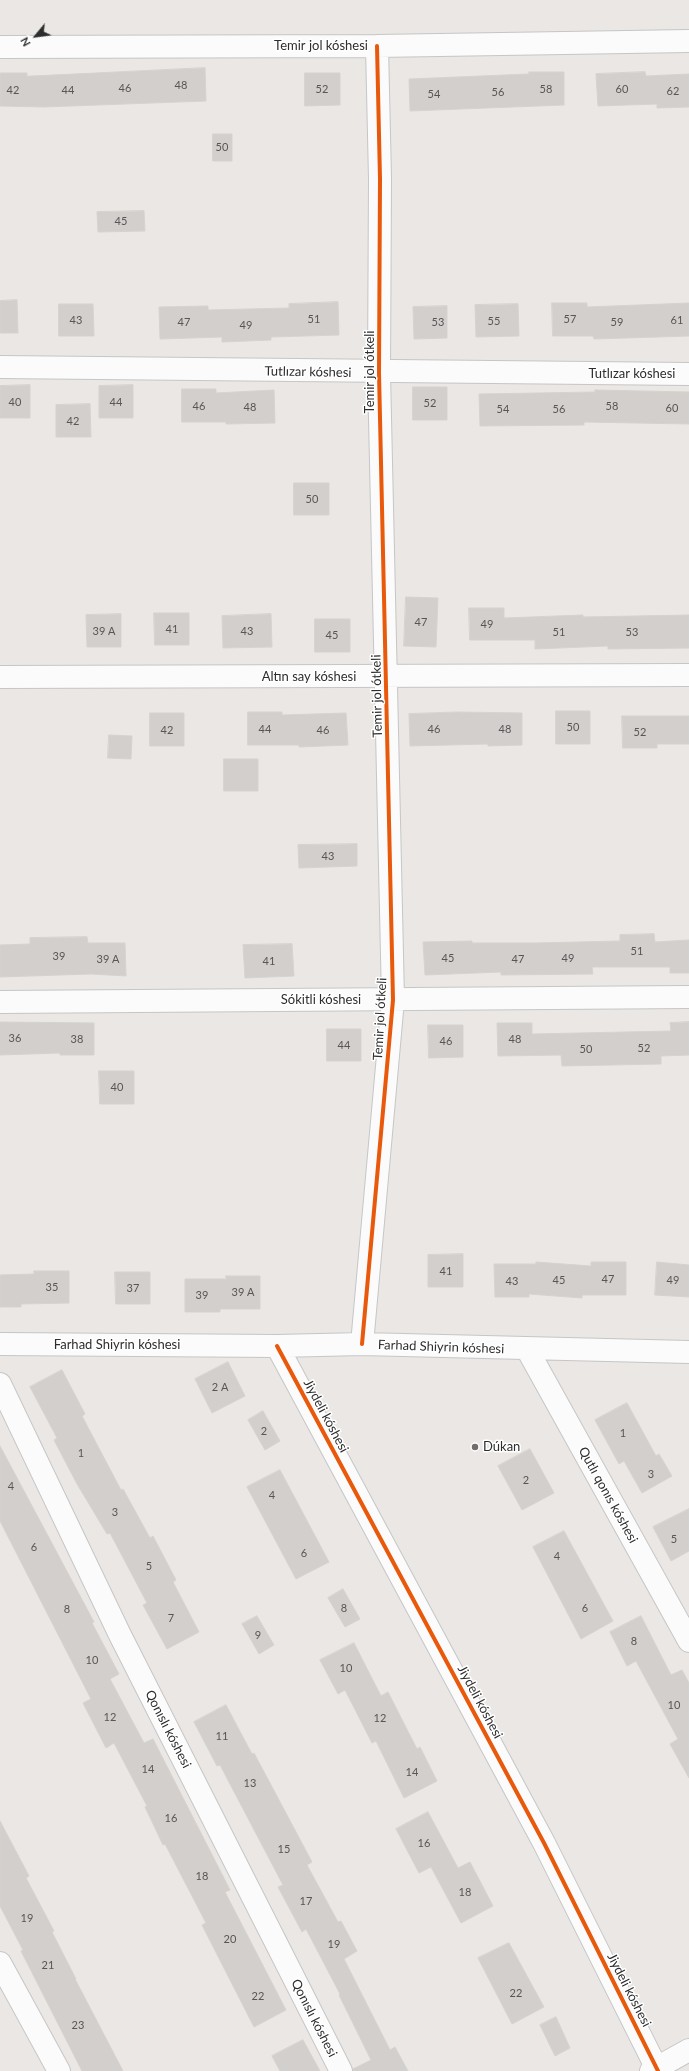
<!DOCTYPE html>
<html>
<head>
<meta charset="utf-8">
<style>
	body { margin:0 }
	#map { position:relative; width:689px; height:2071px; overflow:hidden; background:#eae7e4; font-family:Lato,sans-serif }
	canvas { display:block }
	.north { position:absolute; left:16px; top:16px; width:40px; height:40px; -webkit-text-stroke:3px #fff; paint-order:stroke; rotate:241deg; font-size:11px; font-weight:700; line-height:16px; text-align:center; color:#2d2d2d }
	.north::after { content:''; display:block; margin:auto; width:14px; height:18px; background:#2d2d2d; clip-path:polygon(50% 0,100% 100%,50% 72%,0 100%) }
</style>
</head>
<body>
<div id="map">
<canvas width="689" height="2071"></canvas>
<div class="north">N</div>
</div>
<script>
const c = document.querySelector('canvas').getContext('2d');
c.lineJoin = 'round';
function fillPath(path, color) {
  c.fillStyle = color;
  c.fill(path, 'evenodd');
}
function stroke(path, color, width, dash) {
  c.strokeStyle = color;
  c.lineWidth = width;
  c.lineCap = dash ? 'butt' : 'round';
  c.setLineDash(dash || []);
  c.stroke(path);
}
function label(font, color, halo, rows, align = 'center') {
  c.font = font + ' Lato,sans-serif';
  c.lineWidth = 3;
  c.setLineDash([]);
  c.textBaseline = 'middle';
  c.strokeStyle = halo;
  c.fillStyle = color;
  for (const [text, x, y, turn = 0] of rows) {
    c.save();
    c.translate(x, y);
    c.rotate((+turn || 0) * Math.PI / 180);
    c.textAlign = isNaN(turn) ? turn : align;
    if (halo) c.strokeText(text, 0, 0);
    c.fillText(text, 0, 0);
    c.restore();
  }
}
const building = new Path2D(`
	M 205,68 L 206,101 L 44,107 L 0,106 L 0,73 L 27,73 L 27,76 Z
	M 529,72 L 564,72 L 564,105 L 410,111 L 409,79 L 529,74 Z
	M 645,72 L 646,76 L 689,74 L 689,107 L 657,108 L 657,104 L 598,106 L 596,74 Z
	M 305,73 L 340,73 L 340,105 L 305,106 Z
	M 213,134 L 232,134 L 232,161 L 213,161 Z
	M 144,211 L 145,231 L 98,232 L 97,212 Z
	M 17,300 L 18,333 L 0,333 L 0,301 Z
	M 338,302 L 339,335 L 271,337 L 271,340 L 222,342 L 222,337 L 160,339 L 159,307 L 208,306 L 208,310 L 289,308 L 289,304 Z
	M 552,303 L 587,303 L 587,307 L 689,303 L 689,336 L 594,339 L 593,336 L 553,336 Z
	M 59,304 L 93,304 L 94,336 L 59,336 Z
	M 518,304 L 519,336 L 476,337 L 475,305 Z
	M 447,306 L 447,338 L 414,339 L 413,307 Z
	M 30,385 L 30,418 L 0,418 L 0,386 Z
	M 133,385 L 133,418 L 99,418 L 99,386 Z
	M 413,387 L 447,387 L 447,420 L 413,420 Z
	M 182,389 L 216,389 L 216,393 L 274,390 L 275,423 L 226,424 L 226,422 L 182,422 Z
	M 595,390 L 689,392 L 689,424 L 584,422 L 584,425 L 480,426 L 479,394 L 595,392 Z
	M 90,404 L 91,437 L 56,437 L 56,405 Z
	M 294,483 L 329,483 L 329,515 L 294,515 Z
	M 406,597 L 438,598 L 436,647 L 404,646 Z
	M 469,608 L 504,608 L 504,618 L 583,615 L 583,617 L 689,615 L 689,648 L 608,649 L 608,646 L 535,649 L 535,640 L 470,640 Z
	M 154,613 L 189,613 L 189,645 L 155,645 Z
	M 121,614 L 121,647 L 87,647 L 86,615 Z
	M 271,614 L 272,647 L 223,648 L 222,616 Z
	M 315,619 L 350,619 L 350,652 L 315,652 Z
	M 556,711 L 590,711 L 590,744 L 556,744 Z
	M 248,712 L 282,712 L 282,715 L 346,713 L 348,745 L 299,747 L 299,745 L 248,745 Z
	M 457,712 L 522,713 L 522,745 L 488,746 L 488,744 L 410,746 L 409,714 Z
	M 150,713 L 184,713 L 184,746 L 150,746 Z
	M 622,716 L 689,716 L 689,744 L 657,744 L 657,748 L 623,748 Z
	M 109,735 L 132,736 L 131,759 L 108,758 Z
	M 224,759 L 258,759 L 258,791 L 224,791 Z
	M 357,844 L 357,866 L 299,868 L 298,845 Z
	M 654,934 L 655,942 L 689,940 L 689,973 L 670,973 L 670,967 L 592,967 L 593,974 L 501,975 L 501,972 L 425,975 L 423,942 L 472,941 L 472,943 L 535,943 L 620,941 L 620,935 Z
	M 87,937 L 88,943 L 125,943 L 126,976 L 91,974 L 0,977 L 0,945 L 30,944 L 30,938 Z
	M 292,944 L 294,976 L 245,978 L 243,945 Z
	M 0,1022 L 94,1023 L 94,1055 L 60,1055 L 60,1053 L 0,1055 Z
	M 689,1022 L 689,1055 L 661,1056 L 661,1064 L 562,1066 L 561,1055 L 498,1056 L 497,1023 L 532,1023 L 532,1034 L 671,1031 L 670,1023 Z
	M 428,1025 L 463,1025 L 463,1057 L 429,1058 Z
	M 327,1029 L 361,1029 L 361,1061 L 327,1061 Z
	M 99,1071 L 134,1071 L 134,1104 L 100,1104 Z
	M 463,1254 L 463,1287 L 428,1287 L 428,1255 Z
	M 536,1262 L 591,1266 L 591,1262 L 626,1262 L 626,1295 L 582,1295 L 582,1298 L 529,1294 L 529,1297 L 495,1297 L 494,1264 L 536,1264 Z
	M 657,1262 L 689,1265 L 689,1297 L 655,1295 Z
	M 34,1271 L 69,1271 L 69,1303 L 21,1304 L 21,1307 L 0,1307 L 0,1275 L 34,1274 Z
	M 115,1272 L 150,1272 L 150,1304 L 116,1304 Z
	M 226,1276 L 260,1276 L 260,1309 L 220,1309 L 220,1312 L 185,1312 L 185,1279 L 226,1279 Z
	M 228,1362 L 245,1396 L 212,1413 L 195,1379 Z
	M 62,1370 L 85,1414 L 82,1416 L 121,1490 L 123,1489 L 150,1538 L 153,1536 L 176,1580 L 173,1582 L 199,1632 L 167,1649 L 143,1605 L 147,1603 L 110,1533 L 107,1534 L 77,1484 L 54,1440 L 57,1438 L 30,1387 Z
	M 627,1403 L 656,1456 L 659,1454 L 672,1476 L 642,1493 L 624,1461 L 619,1464 L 595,1420 Z
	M 263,1411 L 280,1441 L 265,1450 L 248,1420 Z
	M 0,1446 L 94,1622 L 92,1623 L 119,1674 L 110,1679 L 144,1743 L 153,1739 L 230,1890 L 225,1892 L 286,2010 L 254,2027 L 202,1925 L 206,1923 L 165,1844 L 163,1845 L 145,1807 L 147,1806 L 114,1743 L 106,1748 L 83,1703 L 91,1699 L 0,1521 Z
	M 530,1449 L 554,1493 L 522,1510 L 498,1466 Z
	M 280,1470 L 329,1562 L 296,1579 L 247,1487 Z
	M 689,1509 L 689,1551 L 671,1561 L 653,1527 Z
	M 564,1531 L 613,1621 L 581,1639 L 533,1547 Z
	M 343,1589 L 360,1619 L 345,1627 L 328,1598 Z
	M 257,1616 L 274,1645 L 259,1654 L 242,1624 Z
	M 641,1616 L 671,1675 L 682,1670 L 689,1683 L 689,1778 L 670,1744 L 678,1739 L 636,1661 L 627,1666 L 610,1632 Z
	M 354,1643 L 381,1696 L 388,1692 L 417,1749 L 420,1747 L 437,1781 L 404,1798 L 376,1741 L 372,1743 L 345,1690 L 338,1694 L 320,1660 Z
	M 226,1705 L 252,1754 L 254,1753 L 312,1862 L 307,1865 L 338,1922 L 341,1921 L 357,1951 L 344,1959 L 390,2050 L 395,2047 L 408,2071 L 353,2071 L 353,2069 L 371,2060 L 339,1995 L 340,1994 L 306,1929 L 302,1932 L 278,1887 L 283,1885 L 220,1765 L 217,1766 L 194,1722 Z
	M 428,1812 L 458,1868 L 470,1862 L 493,1906 L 461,1923 L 431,1867 L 419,1873 L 396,1829 Z
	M 0,1821 L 29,1876 L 26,1878 L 54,1931 L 52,1932 L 76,1979 L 75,1979 L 123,2071 L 82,2071 L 21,1951 L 23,1950 L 0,1906 Z
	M 509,1943 L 544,2007 L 512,2024 L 478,1958 Z
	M 556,2017 L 570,2048 L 555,2056 L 540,2025 Z
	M 303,2040 L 320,2071 L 280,2071 L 272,2056 Z`);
fillPath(building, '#d2cfcd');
stroke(building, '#d5d3d0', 1);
const minor = new Path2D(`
	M 0,47 L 377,46 L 689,41
	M 0,367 L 689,374
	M 0,677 L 689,675
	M 0,1002 L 689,997
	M 0,1344 L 277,1346 L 362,1344 L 689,1352
	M 362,1344 L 393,1000 L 379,373 L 380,179 L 377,46
	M 277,1346 L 544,1843 L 658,2071
	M 527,1349 L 689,1641
	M 0,1384 L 120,1635 L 341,2071
	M 0,1963 L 59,2071
	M 651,2071 L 689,2050`);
stroke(minor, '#c6c6c6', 24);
stroke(minor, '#fcfbfb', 22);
stroke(new Path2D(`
	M 362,1344 L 393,1000 L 379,373 L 380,179 L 377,46
	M 277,1346 L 544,1843 L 658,2071`), '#e8590c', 4);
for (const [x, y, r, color] of [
	[475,1447,4,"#6f6e6d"]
]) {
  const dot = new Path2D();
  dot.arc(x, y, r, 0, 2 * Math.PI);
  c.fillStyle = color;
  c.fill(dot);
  stroke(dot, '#fff', 1.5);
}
label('11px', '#575656', null, [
	["48",181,85],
	["46",125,88],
	["52",322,89],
	["58",546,89],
	["60",622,89],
	["42",13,90],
	["44",68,90],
	["62",673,91],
	["56",498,92],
	["54",434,94],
	["50",222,147],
	["45",121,221],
	["51",314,319],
	["57",570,319],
	["43",76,320],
	["61",677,320],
	["55",494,321],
	["47",184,322],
	["53",438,322],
	["59",617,322],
	["49",246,325],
	["40",15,402],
	["44",116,402],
	["52",430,403],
	["46",199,406],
	["58",612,406],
	["48",250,407],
	["60",672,408],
	["54",503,409],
	["56",559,409],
	["42",73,421],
	["50",312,499],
	["47",421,622],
	["49",487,624],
	["41",172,629],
	["39 А",104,631],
	["43",247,631],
	["51",559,632],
	["53",632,632],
	["45",332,635],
	["50",573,727],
	["44",265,729],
	["46",434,729],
	["48",505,729],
	["42",167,730],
	["46",323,730],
	["52",640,732],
	["43",328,856],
	["51",637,951],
	["39",59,956],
	["45",448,958],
	["49",568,958],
	["39 А",108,959],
	["47",518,959],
	["41",269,961],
	["36",15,1038],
	["38",77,1039],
	["48",515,1039],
	["46",446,1041],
	["44",344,1045],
	["52",644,1048],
	["50",586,1049],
	["40",117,1087],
	["41",446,1271],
	["47",608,1279],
	["45",559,1280],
	["49",673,1280],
	["43",512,1281],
	["35",52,1287],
	["37",133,1288],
	["39 А",243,1292],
	["39",202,1295],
	["2 А",220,1387],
	["2",264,1431],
	["1",623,1433],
	["1",81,1453],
	["3",651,1474],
	["2",526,1480],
	["4",11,1486],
	["4",272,1495],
	["3",115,1512],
	["5",674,1539],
	["6",34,1547],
	["6",304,1553],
	["4",557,1556],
	["5",149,1566],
	["8",344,1608],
	["6",585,1608],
	["8",67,1609],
	["7",171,1618],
	["9",258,1635],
	["8",634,1641],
	["10",92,1660],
	["10",346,1668],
	["10",674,1705],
	["12",110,1717],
	["12",380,1718],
	["11",222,1736],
	["14",148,1769],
	["14",412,1772],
	["13",250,1783],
	["16",171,1818],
	["16",424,1843],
	["15",284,1849],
	["18",202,1876],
	["18",465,1892],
	["17",306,1901],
	["19",27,1918],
	["20",230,1939],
	["19",334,1944],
	["21",48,1965],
	["22",516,1993],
	["22",258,1996],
	["23",78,2025]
]);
label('13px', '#2d2d2d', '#fff', [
	["Temir jol kóshesi",321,46],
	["Tutlızar kóshesi",308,372,1],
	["Temir jol ótkeli",370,372,-90],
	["Tutlızar kóshesi",632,374],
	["Altın say kóshesi",309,677],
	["Temir jol ótkeli",377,696,-91],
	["Sókitli kóshesi",321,1000],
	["Temir jol ótkeli",380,1019,-87],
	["Farhad Shiyrin kóshesi",117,1345],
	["Farhad Shiyrin kóshesi",441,1347,2],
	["Jiydeli kóshesi",326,1416,62],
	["Qutlı qonıs kóshesi",608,1495,61],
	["Jiydeli kóshesi",480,1702,62],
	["Qonıslı kóshesi",168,1729,63],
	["Jiydeli kóshesi",629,1990,63],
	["Qonıslı kóshesi",314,2018,63]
]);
label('13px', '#2d2d2d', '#fff', [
	["Dúkan",483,1447]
], 'left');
</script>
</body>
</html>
